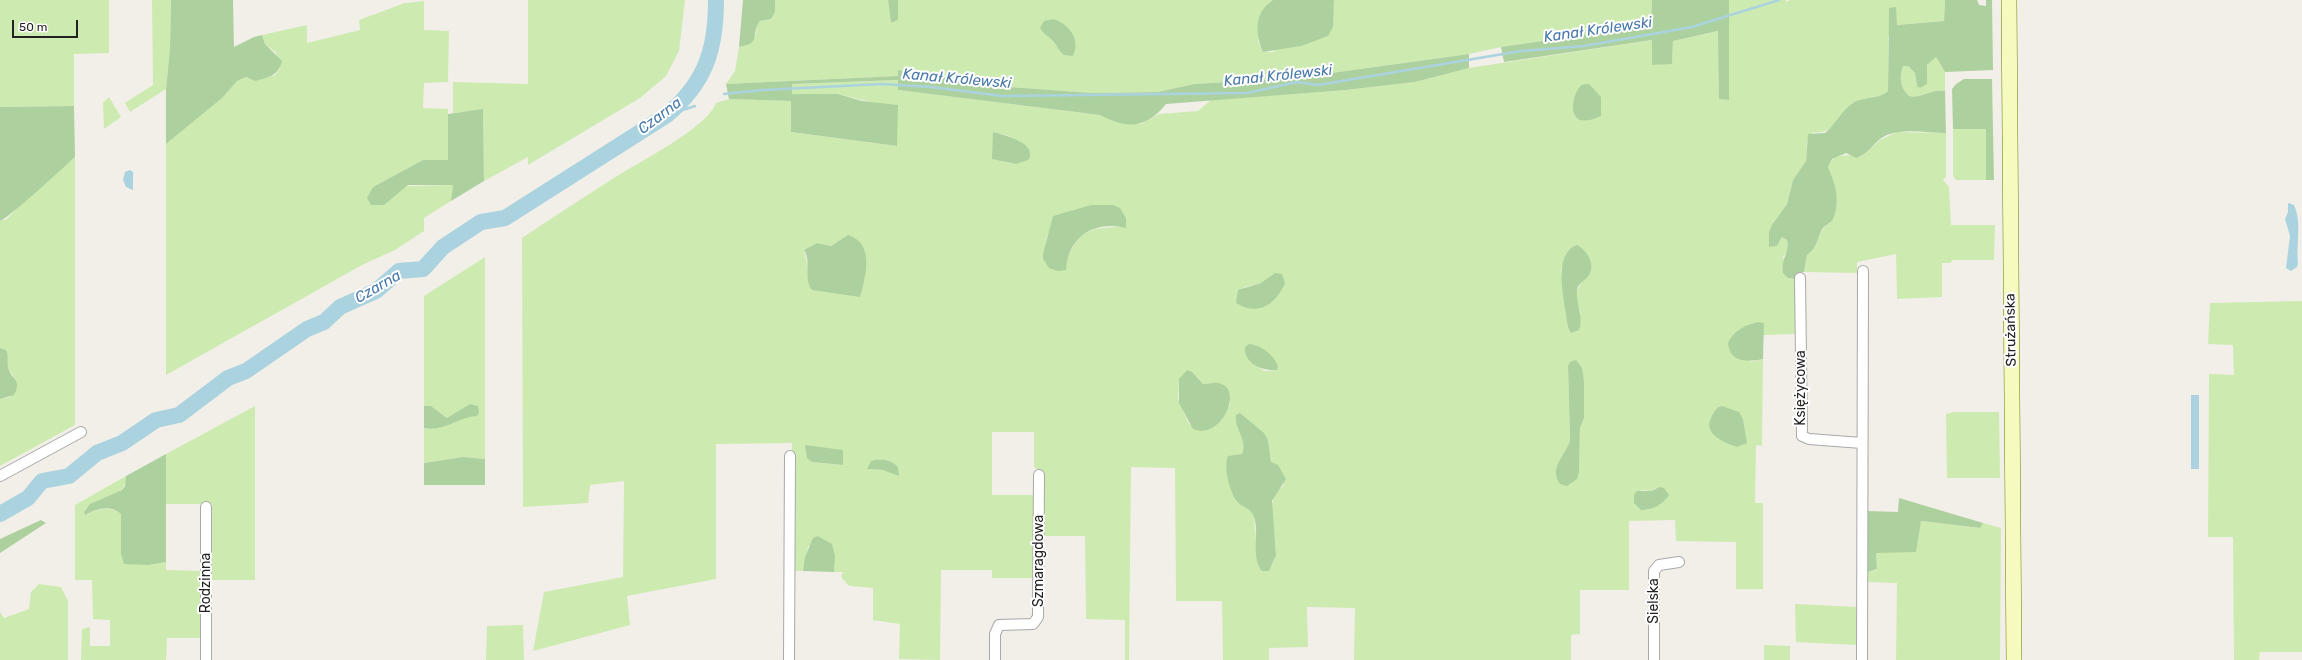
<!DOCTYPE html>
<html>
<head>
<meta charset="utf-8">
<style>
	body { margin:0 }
	#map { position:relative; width:2302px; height:660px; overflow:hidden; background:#f2efe9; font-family:Rubik,sans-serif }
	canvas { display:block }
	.scale { position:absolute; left:12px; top:20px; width:66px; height:18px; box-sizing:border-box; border:2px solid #222; border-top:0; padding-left:5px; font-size:12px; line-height:14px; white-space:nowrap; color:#222; -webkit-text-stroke:3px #fff; paint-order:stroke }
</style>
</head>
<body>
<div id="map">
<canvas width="2302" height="660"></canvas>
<div class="scale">50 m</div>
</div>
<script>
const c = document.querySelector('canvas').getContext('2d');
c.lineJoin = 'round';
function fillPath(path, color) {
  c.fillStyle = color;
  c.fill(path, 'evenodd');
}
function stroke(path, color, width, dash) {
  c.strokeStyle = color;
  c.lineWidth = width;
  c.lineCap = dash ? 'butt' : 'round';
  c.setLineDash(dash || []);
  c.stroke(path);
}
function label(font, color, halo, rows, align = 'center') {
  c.font = font + ' Rubik,sans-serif';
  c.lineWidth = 4;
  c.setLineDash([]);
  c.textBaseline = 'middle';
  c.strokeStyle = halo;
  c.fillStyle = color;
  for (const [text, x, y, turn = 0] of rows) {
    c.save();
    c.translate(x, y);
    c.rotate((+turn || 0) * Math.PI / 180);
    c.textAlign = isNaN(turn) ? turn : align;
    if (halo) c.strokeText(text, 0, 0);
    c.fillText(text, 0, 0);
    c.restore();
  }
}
fillPath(new Path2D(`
	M 0,0 L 109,0 L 109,53 L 74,54 L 74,106 L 0,107 Z
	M 152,0 L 171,0 L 170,48 L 166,89 L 130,112 L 125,103 L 153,85 Z
	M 528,0 L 685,0 L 679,51 L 666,76 L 640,98 L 528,165 L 528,157 L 484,181 L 483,110 L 453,113 L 453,82 L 528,84 Z
	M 775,0 L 888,0 L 891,23 L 898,20 L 898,0 L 1273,0 L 1268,3 L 1258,41 L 1263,52 L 1273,52 L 1334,7 L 1334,0 L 1652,0 L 1651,25 L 1501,47 L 1469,54 L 1295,78 L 1194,84 L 1158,92 L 1092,93 L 996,86 L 899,70 L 899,76 L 726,84 L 735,71 L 739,47 L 746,46 L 756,34 L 757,25 L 760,21 L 771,19 L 775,12 Z
	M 1729,0 L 1786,0 L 1786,2 L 1790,0 L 1945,0 L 1944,21 L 1896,25 L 1888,36 L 1888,91 C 1877,101 1862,95 1851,105 C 1839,116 1832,136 1813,132 L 1807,141 L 1806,161 L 1793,180 L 1787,204 L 1775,221 L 1779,243 L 1782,237 L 1787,240 L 1788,250 L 1783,257 L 1788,278 L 1796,279 L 1797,334 L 1763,335 L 1764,323 L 1753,323 L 1738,330 L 1751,362 L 1763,359 L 1762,446 L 1756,445 L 1755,503 L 1763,503 L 1763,589 L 1736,589 L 1736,542 L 1676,541 L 1675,520 L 1629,521 L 1629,590 L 1580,590 L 1580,634 L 1571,635 L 1571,660 L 1354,660 L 1355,608 L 1307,607 L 1308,647 L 1269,648 L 1269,660 L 1223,660 L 1222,601 L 1176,601 L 1175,468 L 1131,467 L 1129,660 L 1125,660 L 1125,620 L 1086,619 L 1085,536 L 1042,536 L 1043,473 L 1034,467 L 1034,432 L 992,432 L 992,495 L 1034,495 L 1034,578 L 992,578 L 992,570 L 941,570 L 940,660 L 899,659 L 900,624 L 873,620 L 873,588 L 849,586 L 841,577 L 843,572 L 834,572 C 835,553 834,547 818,536 L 808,547 L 803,571 L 793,571 L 792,443 L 716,444 L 716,579 L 627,596 L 630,625 L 533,651 L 544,592 L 623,577 L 624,481 L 590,485 L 588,503 L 523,507 L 522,238 C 555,216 588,194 622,173 C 645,159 707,127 716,103 L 729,99 L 791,101 L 791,132 L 897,146 L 875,103 L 838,94 L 792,94 L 792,84 L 899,80 L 898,90 L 1100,115 L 1141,124 L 1159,114 L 1198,111 L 1211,100 L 1346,90 L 1415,82 L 1469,68 L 1653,40 L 1652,65 L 1672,63 L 1673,41 L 1719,31 L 1719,98 L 1729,100 ZM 993,132 L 1009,136 L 1016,141 L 1016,164 L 1001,161 ZM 1091,205 L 1101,206 L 1120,227 C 1089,227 1077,232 1066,262 L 1046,240 L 1052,225 ZM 842,239 L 866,264 L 864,284 L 809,286 L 808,267 L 804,250 L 817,243 L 831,246 ZM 1568,252 L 1588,276 C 1574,288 1575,296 1581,313 L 1568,329 L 1561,270 ZM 1261,283 L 1236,303 L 1245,287 ZM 1255,345 L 1262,350 L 1276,370 L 1265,371 L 1258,367 ZM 1568,367 L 1584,398 L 1584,418 L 1580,428 L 1579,471 L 1562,456 L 1568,450 L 1570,440 ZM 1197,377 L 1203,384 L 1219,383 L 1228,390 L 1230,404 L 1221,421 L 1189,424 L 1178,399 L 1179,379 ZM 1722,406 L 1743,419 L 1745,433 L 1731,445 L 1717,436 L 1710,419 L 1718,407 ZM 1251,423 L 1264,434 L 1268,440 L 1271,462 L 1284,485 C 1260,504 1279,531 1275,556 C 1274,561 1271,566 1269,571 L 1256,539 L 1254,516 L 1249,508 L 1241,505 L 1232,491 L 1230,481 L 1237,455 L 1242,454 C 1246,442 1242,437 1237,427 ZM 843,450 L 843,465 L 812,462 ZM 888,460 L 898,468 L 883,470 L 870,469 ZM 1656,488 L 1655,506 L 1648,510 L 1641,490 L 1651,491 Z
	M 424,1 L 424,30 L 449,31 L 448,82 L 424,83 L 423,108 L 448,109 L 448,160 L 423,160 L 373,187 L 453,185 L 451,201 L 424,218 L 424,231 L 395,250 L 362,265 L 166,375 L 166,144 L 221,98 L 237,81 L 246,77 L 255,81 L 275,75 L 280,68 L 276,53 L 265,44 L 262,35 L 307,25 L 307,43 L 360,30 L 359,20 L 405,3 Z
	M 1936,57 L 1945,72 L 1945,91 C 1932,88 1922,99 1909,96 C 1900,88 1899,77 1903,66 L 1908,66 L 1915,73 L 1917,86 L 1930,61 Z
	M 109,97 L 121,117 L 104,129 L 103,103 Z
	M 1953,129 L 1986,129 L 1986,180 L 1956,180 L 1953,176 Z
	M 1897,132 L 1946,133 L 1946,177 L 1943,180 L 1949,187 L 1951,225 L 1995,225 L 1994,260 L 1953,260 L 1950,263 L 1942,263 L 1942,297 L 1897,299 L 1896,254 L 1857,262 L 1857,273 L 1804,272 L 1807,255 C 1817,248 1817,240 1822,230 C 1824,226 1827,226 1829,223 C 1843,207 1835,184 1828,167 C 1832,153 1849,154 1861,157 L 1880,140 Z
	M 75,157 L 75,425 L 0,466 L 0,399 L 10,397 L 14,378 L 8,367 L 6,350 L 0,348 L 0,221 L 7,219 L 26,199 Z
	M 485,257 L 485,459 L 463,457 L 424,463 L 424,428 C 440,431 453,421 467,416 L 457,413 L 447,418 L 431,406 L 424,406 L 424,296 Z
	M 2302,301 L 2302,652 L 2260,652 L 2259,660 L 2234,660 L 2233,537 L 2208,537 L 2209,374 L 2234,375 L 2233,345 L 2208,344 L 2210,303 Z
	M 255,406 L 255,580 L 211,580 L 212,504 L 166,504 L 166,454 Z
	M 1954,412 L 1999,412 L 2000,478 L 1947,478 L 1946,414 Z
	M 126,476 C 127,502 94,493 84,512 L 86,515 C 97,509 109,505 121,514 L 122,520 L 149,565 L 166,562 L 166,570 L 203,571 L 203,638 L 167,638 L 166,660 L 81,660 L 82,629 L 90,627 L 90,646 L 110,646 L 110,620 L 93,619 L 92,580 L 75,580 L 75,505 Z
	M 1921,521 L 1979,528 L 1983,523 L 2001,528 L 2000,660 L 1896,660 L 1897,583 L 1868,582 L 1868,572 L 1877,570 L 1876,553 Z
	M 39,584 L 61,587 L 68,601 L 68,660 L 0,660 L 0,612 L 4,618 L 29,609 L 31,592 Z
	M 1795,604 L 1857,607 L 1857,645 L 1796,642 Z
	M 523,625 L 524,660 L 486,660 L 487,626 Z
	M 1764,645 L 1790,646 L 1790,660 L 1764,660 Z`), '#cdebb0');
fillPath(new Path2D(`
	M 171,0 L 233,0 L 234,47 L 254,37 L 262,35 L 265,44 L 282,61 C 279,75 268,78 255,81 L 246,77 L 237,81 L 222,98 L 166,144 L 166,89 L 170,48 Z
	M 743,0 L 775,0 L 775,12 L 771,19 L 760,21 C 750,34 762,44 739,47 Z
	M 888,0 L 898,0 L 898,20 L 891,23 Z
	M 1273,0 L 1334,0 L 1333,27 L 1328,36 L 1301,46 L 1263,52 C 1255,33 1254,12 1273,0 Z
	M 1652,0 L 1729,0 L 1729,100 L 1719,99 L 1718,31 L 1673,41 L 1672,64 L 1652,65 L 1652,40 L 1504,62 L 1501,47 L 1651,25 Z
	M 1945,0 L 1977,0 L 1979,5 L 1986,6 L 1986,0 L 1992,0 L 1993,70 L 1945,72 L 1936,57 L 1927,65 L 1927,84 L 1920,88 L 1917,86 L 1915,73 L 1908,66 L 1903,66 C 1899,77 1900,88 1909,96 C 1922,99 1932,88 1945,91 L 1946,133 C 1927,133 1900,127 1883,137 C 1873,143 1868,155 1856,158 L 1846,153 L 1832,159 L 1828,167 C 1835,183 1841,201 1833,219 C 1831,223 1825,225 1822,229 C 1817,240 1817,248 1807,255 L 1804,272 L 1797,273 L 1796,279 L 1788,278 L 1783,273 C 1781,257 1790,253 1787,240 L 1782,237 L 1777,246 L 1769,247 L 1769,232 L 1772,225 L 1787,204 L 1793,180 L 1806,161 L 1808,134 L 1825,133 C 1835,125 1842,110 1853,103 C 1864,96 1878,100 1888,91 L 1889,8 L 1896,7 L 1897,25 L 1944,21 Z
	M 1053,19 C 1069,24 1081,39 1073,56 L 1064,55 C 1059,51 1058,47 1054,42 C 1049,36 1044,35 1040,28 L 1044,21 Z
	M 1469,54 L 1469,68 L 1415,82 L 1346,90 L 1166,104 C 1146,129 1127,129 1100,115 L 898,90 L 898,80 L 792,84 L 792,94 L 838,94 L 862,101 L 898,105 L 897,146 L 791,132 L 791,101 L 729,99 L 726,84 L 898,76 L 898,70 L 996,86 L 1092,93 L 1158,92 L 1194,84 L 1295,78 Z
	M 1964,79 L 1992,79 L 1994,180 L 1986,180 L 1986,129 L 1953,129 L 1952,89 L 1956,84 Z
	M 1589,84 L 1601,97 L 1601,116 C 1561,135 1573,89 1582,85 C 1584,84 1587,84 1589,84 Z
	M 74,106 L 75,157 C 64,167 8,219 0,221 L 0,107 Z
	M 483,109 L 484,181 L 451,201 L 453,185 L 408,185 L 384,205 L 371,205 L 367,198 L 373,187 L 423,160 L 448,160 L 448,114 Z
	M 993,132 C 1001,134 1023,140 1028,148 C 1030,150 1030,154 1030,157 L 1028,160 L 1016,164 L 992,159 Z
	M 1091,205 L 1113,205 L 1120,208 L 1126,218 L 1126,228 C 1095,220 1068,236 1066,270 L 1058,271 L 1049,268 L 1043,259 L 1043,254 L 1053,216 Z
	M 848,235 C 875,243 866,277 860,297 L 812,290 C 803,279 812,262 804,250 L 817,243 L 831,246 Z
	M 1577,245 C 1586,250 1595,262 1590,273 C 1587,281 1578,282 1577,290 C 1576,305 1584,316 1579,330 L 1571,333 C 1566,326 1567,317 1565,309 C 1563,292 1554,253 1577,245 Z
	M 1275,273 L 1282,274 L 1285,283 C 1276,304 1258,317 1236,303 L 1238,290 L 1261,283 Z
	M 1759,322 L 1764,323 L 1763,359 C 1747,362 1730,363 1728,343 C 1733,331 1746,324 1759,322 Z
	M 1249,344 C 1261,345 1274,355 1278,366 L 1277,370 C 1262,371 1244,364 1245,347 Z
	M 0,348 L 6,350 C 9,356 7,361 8,366 C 10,380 23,379 14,395 L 0,399 Z
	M 1576,360 L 1582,368 L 1584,381 L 1584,418 L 1580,428 L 1579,471 L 1577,479 L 1567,486 L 1560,484 C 1548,467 1566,456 1570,440 L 1568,366 L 1570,362 Z
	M 1187,370 L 1192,372 L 1203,384 C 1208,384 1214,382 1218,383 C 1245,387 1222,441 1193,429 L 1179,403 L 1179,379 Z
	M 470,404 L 478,406 L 479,413 L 477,416 C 458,417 444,432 424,428 L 424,406 L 431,406 L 447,418 Z
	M 1722,406 L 1739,412 L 1743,419 L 1747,443 L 1737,447 C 1714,439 1699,429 1718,407 Z
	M 1240,413 L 1264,433 L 1268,440 L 1271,462 L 1278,465 L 1286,479 L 1272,501 L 1276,555 L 1269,571 L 1262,571 C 1250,555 1260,535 1254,517 C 1251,507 1241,508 1236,500 C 1230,492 1223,466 1228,456 L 1242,454 C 1248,439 1234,430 1236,415 Z
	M 805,445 L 843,450 L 843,465 L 812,462 L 807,458 Z
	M 166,454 L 166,562 L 149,565 L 124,564 L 121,554 L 121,514 C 109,504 97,509 85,515 L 84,512 L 90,504 L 122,490 L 125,486 L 126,476 Z
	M 463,457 L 485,459 L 485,485 L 424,485 L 424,463 Z
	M 875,460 C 885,459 891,460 898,467 L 899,476 L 883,470 L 867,469 L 871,461 Z
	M 1660,487 L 1664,488 L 1669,495 C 1663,504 1653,510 1641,510 L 1634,503 L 1634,495 L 1637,491 L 1651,491 Z
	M 1899,498 L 1983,523 L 1980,528 L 1921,521 L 1916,552 L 1876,553 L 1877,569 L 1868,572 L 1867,511 L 1898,512 Z
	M 41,520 L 46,523 L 0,553 L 0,539 Z
	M 818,536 L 832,544 L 835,556 L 834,572 L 803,571 L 805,557 L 813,538 Z`), '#add19e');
fillPath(new Path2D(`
	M 130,170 L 133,172 L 133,190 L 126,187 L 123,180 L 125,172 Z
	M 2288,203 L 2294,205 C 2302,222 2296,245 2298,263 L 2297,267 L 2291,271 L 2286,268 L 2290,236 L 2285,219 L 2288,212 Z
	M 2191,395 L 2199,395 L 2199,469 L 2191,469 Z`), '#aad3df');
stroke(new Path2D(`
	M 724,94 L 762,90 L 882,84 L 931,87 L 1002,96 L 1247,93 L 1297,82 L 1318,85 L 1521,51 L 1584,46 L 1692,27 L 1779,0
	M 667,115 L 695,106`), '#aad3df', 2.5);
stroke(new Path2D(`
	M 0,514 L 28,498 L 42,481 L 69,476 L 97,453 L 122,443 L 156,420 L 179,415 L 228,378 L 246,371 L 307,329 L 324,322 L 340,307 L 376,291 L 399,271 L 423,269 L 443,247 L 481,222 L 505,218 L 667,115 C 706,82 716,49 716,0`), '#aad3df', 16);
const street = new Path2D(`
	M 1800,278 L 1802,436 L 1809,439 L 1862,443
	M 0,476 L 81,432
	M 206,507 L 206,660
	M 789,660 L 790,456
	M 995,660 L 995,634 L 999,625 L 1033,624 L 1038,617 L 1039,475
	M 1654,660 L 1654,571 L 1659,565 L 1679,562
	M 1862,660 L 1863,271`);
const secondary = new Path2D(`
	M 2009,0 L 2014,660`);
stroke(street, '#a9a9a9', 12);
stroke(secondary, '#707d05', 16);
stroke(street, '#fff', 10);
stroke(secondary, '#f7fabf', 15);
label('14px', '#222', '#fff', [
	["Strużańska",2011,330,-91],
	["Księżycowa",1801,388,-90],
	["Szmaragdowa",1039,561,-90],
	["Rodzinna",206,583,-90],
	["Sielska",1654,601,-90]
]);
label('italic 15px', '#4a7aab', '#fff', [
	["Kanał Królewski",1598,30,-8],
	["Kanał Królewski",1278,76,-6],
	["Kanał Królewski",957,79,5],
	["Czarna",660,116,-37],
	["Czarna",378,287,-30]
]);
</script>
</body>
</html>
